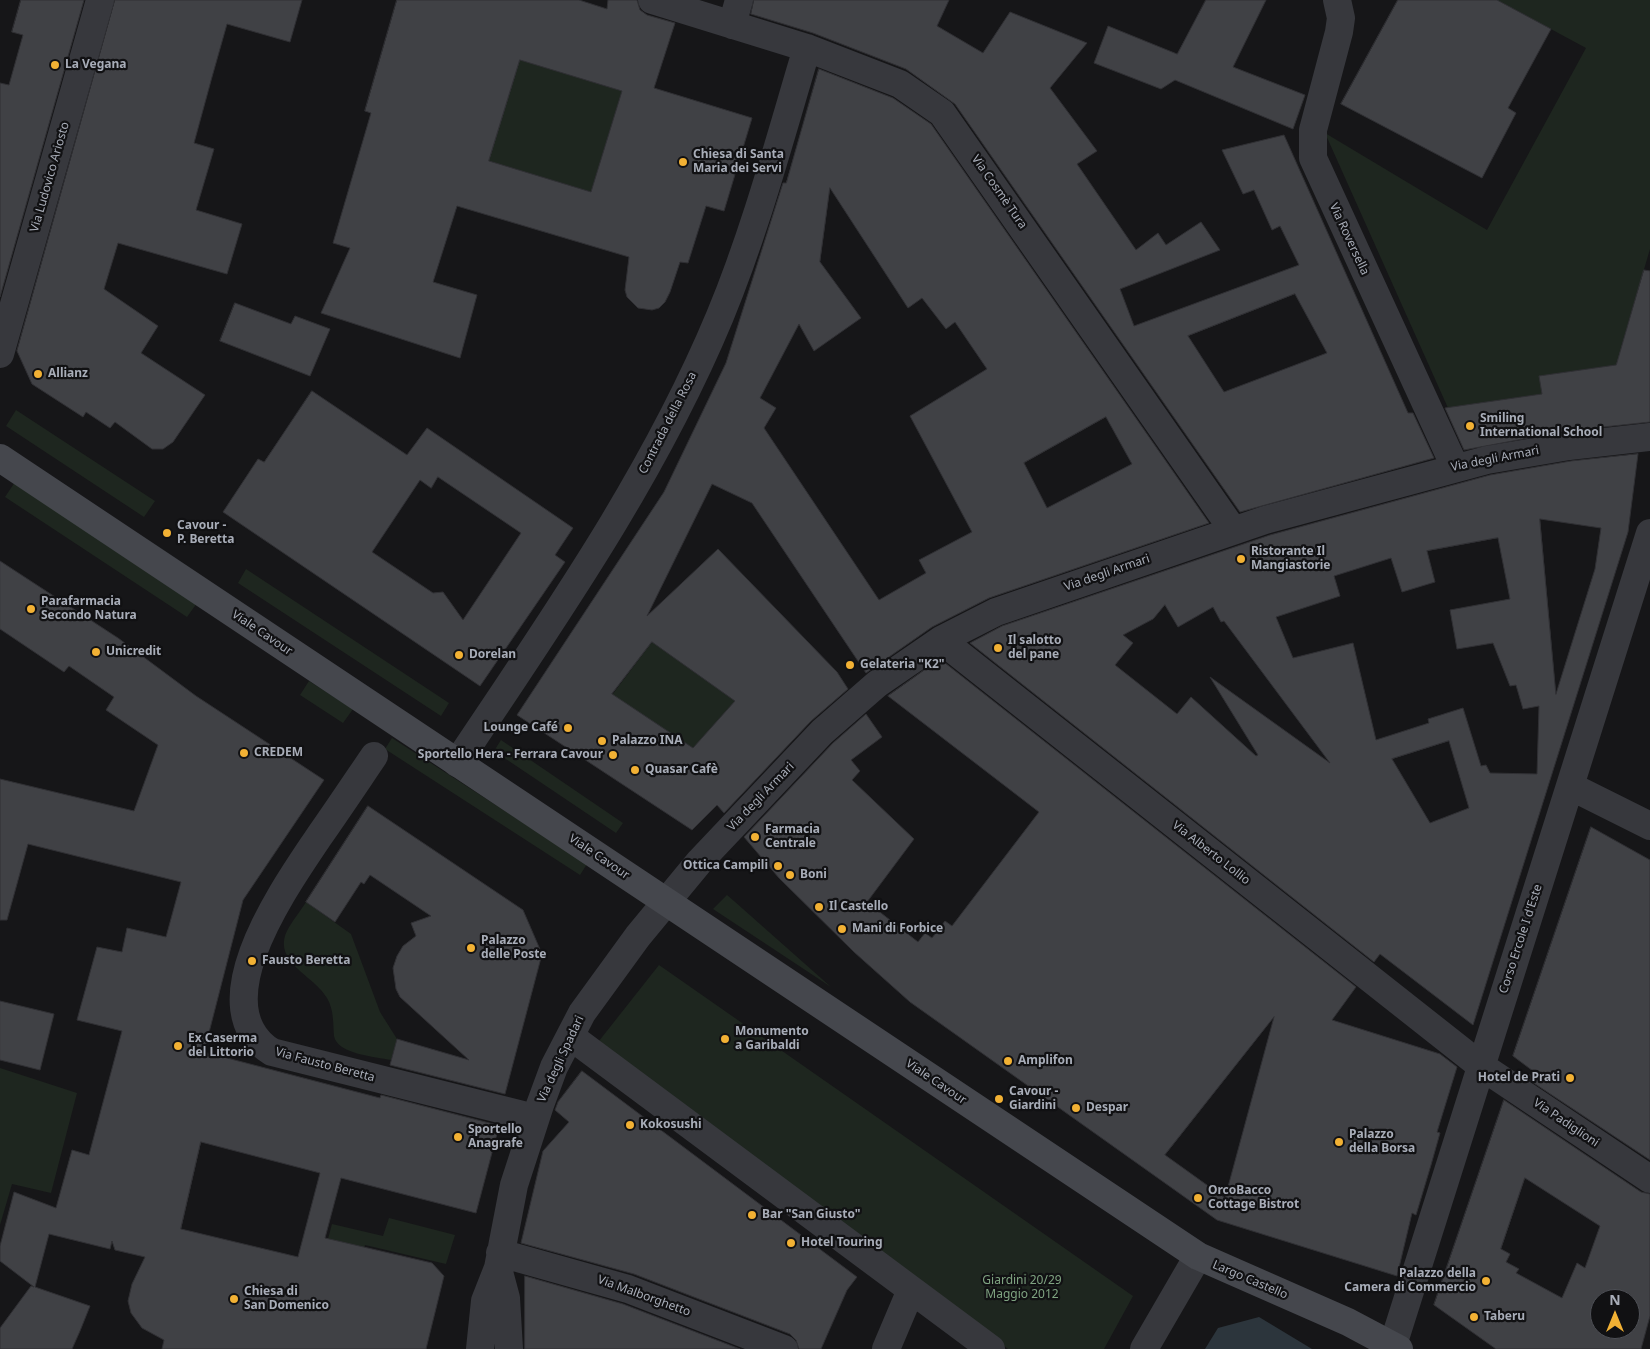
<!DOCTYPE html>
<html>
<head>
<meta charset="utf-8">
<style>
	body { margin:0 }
	#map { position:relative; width:1650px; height:1349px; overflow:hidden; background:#161618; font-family:"Noto Sans",sans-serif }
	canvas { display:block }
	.north { position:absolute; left:1590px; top:1289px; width:50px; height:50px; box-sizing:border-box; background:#111113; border:1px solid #4d4f55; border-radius:50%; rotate:0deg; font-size:14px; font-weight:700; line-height:20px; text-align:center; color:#a8adb8 }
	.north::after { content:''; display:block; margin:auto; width:18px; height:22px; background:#f2b134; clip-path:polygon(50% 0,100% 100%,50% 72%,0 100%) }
</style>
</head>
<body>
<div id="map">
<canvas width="1650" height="1349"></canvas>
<div class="north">N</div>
</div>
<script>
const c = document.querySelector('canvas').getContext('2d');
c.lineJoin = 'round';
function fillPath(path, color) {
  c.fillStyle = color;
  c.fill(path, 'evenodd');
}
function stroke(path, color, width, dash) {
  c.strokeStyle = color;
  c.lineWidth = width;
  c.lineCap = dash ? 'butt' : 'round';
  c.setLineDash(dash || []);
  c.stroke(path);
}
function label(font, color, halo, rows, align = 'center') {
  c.font = font + ' "Noto Sans",sans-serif';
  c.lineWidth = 4.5;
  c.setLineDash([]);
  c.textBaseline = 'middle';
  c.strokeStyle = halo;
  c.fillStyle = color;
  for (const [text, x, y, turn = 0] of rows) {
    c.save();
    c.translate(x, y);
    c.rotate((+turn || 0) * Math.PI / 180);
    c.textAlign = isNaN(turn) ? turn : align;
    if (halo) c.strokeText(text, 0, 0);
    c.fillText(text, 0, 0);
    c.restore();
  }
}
fillPath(new Path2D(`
	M 1497,0 L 1650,0 L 1650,249 L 1616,365 L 1540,376 L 1542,394 L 1448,408 L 1325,133 L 1487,230 L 1586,48 Z
	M 520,60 L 622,91 L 591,192 L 489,161 Z
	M 16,410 L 155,501 L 144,517 L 6,426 Z
	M 15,482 L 197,603 L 187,617 L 5,497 Z
	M 246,569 L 449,703 L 441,716 L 238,583 Z
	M 652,642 L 735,701 L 693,748 L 612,695 Z
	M 309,681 L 353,709 L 343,723 L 300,695 Z
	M 392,738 L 587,864 L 580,875 L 385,749 Z
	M 501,740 L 623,823 L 616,833 L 494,751 Z
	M 727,895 L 734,901 L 831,987 L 713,909 Z
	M 306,902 L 351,934 L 380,1012 L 397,1039 L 391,1060 C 376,1057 337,1054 334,1036 C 333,1023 334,1010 327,998 C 315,976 272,962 287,931 C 292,921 300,912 306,902 Z
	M 659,965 L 1133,1296 L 1104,1349 L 1008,1349 L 599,1041 Z
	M 0,1068 L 77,1093 L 51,1193 L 12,1184 L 0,1225 Z
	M 389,1218 L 455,1235 L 446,1264 L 365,1245 L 361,1259 L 325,1250 L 332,1224 L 383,1236 Z`), '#1e261f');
fillPath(new Path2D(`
	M 1259,1317 L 1312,1349 L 1205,1349 L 1218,1328 Z`), '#2c353c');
const building = new Path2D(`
	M 21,0 L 84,0 L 0,297 L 0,83 L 9,85 L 23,35 L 12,32 Z
	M 115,0 L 302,0 L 290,42 L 227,24 L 212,77 L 194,143 L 214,149 L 196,210 L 242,224 L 227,274 L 118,243 L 104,289 L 158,326 L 141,353 L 205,395 L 173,442 L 163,449 L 152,449 L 115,422 L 110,428 L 86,412 L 83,417 L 35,386 L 32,384 L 17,351 Z
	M 397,0 L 579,0 L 607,9 L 608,0 L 637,0 L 640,10 L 647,15 L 675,23 L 654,88 L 752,118 L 724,211 L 706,206 L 688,263 L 680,262 L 670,292 L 665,302 L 659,308 L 652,310 L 638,308 L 627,297 L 625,290 L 629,257 L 457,206 L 433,282 L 477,295 L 460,358 L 321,313 L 350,248 L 333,243 L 371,113 L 365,111 ZM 520,60 L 622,91 L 591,192 L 489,161 Z
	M 754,0 L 949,0 L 937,26 L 983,53 L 1010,12 L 1087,43 L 1050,88 L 1097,151 L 1077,164 L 1136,250 L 1158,233 L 1166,245 L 1201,222 L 1220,250 L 1120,289 L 1134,326 L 1299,265 L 1280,226 L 1272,230 L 1254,190 L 1243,194 L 1222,150 L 1284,135 L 1408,413 L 1413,413 L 1434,458 L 1240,512 L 955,104 L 906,69 L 813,33 L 751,14 ZM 1295,294 L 1327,353 L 1224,392 L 1188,336 Z
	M 1206,0 L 1266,0 L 1233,67 L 1305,95 L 1293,129 L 1175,80 L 1161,89 L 1094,63 L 1108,26 L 1177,54 Z
	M 1398,0 L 1497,0 L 1551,29 L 1508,108 L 1516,113 L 1482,178 L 1341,104 Z
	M 819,69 L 893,98 L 931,124 L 1209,523 L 989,598 L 932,627 L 866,673 L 752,503 L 712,484 L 647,616 L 718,549 L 837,672 L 848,689 L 811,721 L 724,813 L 717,805 L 692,830 L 517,715 L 664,492 L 726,363 L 783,183 L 786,183 ZM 830,188 L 908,308 L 922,298 L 946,329 L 955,322 L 987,369 L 910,416 L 972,532 L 919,560 L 926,573 L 879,600 L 764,428 L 776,408 L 760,398 L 799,324 L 814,351 L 861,318 L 820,262 ZM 1106,417 L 1132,464 L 1047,508 L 1024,463 ZM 652,642 L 735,701 L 693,748 L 612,694 Z
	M 1644,270 L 1650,271 L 1650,422 L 1566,431 L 1464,450 L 1445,408 L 1542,394 L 1539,376 L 1616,365 Z
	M 235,303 L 291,324 L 295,316 L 330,329 L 310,376 L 220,341 Z
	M 312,391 L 407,455 L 427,428 L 573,528 L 555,555 L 565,562 L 480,686 L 223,512 L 258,459 L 264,462 ZM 438,477 L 521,533 L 463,620 L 443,592 L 433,593 L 372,552 L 420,480 L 431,488 Z
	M 1638,454 L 1628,532 L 1473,1025 L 1380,954 L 1374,962 L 970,643 L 1002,626 L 1270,535 L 1490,475 L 1571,461 ZM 1540,519 L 1601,528 L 1595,569 L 1556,694 ZM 1498,538 L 1510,599 L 1450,610 L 1457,649 L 1493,643 L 1510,686 L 1516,685 L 1523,709 L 1539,706 L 1537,774 L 1490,773 L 1486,765 L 1481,766 L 1463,708 L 1428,719 L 1429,723 L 1376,740 L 1353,643 L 1293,658 L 1276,617 L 1340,596 L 1334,576 L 1391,558 L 1402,592 L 1435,582 L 1427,551 ZM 1165,605 L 1178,627 L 1213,607 L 1221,622 L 1224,621 L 1330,763 L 1210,677 L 1258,755 L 1256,756 L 1191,697 L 1177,714 L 1115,665 L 1133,643 L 1123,635 L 1153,619 ZM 1449,741 L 1469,808 L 1430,823 L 1392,759 Z
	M 0,561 L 118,638 L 196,696 L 324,780 L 243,900 L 204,1052 L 380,1098 L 381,1095 L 497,1125 L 496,1130 L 498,1130 L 476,1213 L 341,1178 L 325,1238 L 432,1263 L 444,1276 L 426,1349 L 162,1349 L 164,1340 L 142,1328 L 131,1313 L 128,1301 L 132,1284 L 145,1257 L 115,1250 L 112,1241 L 110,1249 L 49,1234 L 35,1287 L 90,1306 L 80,1331 L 72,1349 L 0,1349 L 0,1328 L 31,1286 L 34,1287 L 0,1261 L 0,1246 L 14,1192 L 56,1208 L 72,1150 L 89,1155 L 122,1031 L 77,1020 L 97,947 L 122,952 L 127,928 L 166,937 L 181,882 L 28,844 L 7,920 L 0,920 L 0,779 L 134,811 L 158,745 L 106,710 L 114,697 L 69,666 L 64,672 L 0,629 ZM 201,1142 L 320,1173 L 298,1257 L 181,1229 Z
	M 940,659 L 1356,987 L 1332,1020 L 1440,1054 L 1457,1067 L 1437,1132 L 1440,1133 L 1431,1165 L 1416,1215 L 1412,1213 L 1397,1276 L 1217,1220 L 910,1002 L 854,952 L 779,878 L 744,837 L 833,743 L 866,714 L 882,737 L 851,760 L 860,771 L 852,780 L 914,839 L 867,902 L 918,942 L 925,933 L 932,938 L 945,921 L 952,926 L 1039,812 L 888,696 ZM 1274,1017 L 1225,1198 L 1165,1155 Z
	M 368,806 L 523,910 L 542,954 L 505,1094 L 390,1065 L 397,1039 L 469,1060 L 400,997 L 396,989 L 393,968 L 397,956 L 403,946 L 416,936 L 411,923 L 431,916 L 370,875 L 364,884 L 361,882 L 335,922 L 306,902 Z
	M 1591,827 L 1650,860 L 1650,1160 L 1517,1072 L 1541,1077 L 1513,1056 Z
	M 0,1001 L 54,1014 L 40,1070 L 0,1060 Z
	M 582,1071 L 857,1277 L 847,1290 L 821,1349 L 799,1349 L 796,1340 L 790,1334 L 634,1274 L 521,1243 L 543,1151 L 569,1122 L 555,1110 L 558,1102 Z
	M 1504,1100 L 1641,1192 L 1650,1194 L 1650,1316 L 1641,1349 L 1496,1349 L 1434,1305 ZM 1525,1178 L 1600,1226 L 1585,1268 L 1577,1263 L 1562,1298 L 1516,1273 L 1519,1269 L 1506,1262 L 1510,1254 L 1501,1249 ZM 1600,1299 L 1630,1299 L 1630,1329 L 1600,1329 Z
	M 525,1276 L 623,1304 L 740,1349 L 525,1349 Z`);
fillPath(building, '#404145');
stroke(building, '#303034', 1);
stroke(new Path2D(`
	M 652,0 L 807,48 L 900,84 L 942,113 L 1233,530
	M 1337,0 L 1341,18 L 1339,32 L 1313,130 L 1313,158 L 1455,467
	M 732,25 L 739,0
	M 0,354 L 100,0
	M 941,640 L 1481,1066 L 1650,1179
	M 374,756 C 355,784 337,811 318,838 C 286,886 199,1007 272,1052 L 535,1118
	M 457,763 C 553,619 653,477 720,316 C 756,229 780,138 807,48
	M 1570,786 L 1650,826
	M 570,1036 L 991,1349
	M 500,1253 L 628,1289 L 784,1349
	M 498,1268 L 506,1298 L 509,1349
	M 1393,1345 L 1650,533
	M 480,1349 L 485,1301 L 498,1268 L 514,1185 L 540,1105 L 554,1067 L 582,1013 L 638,936 L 700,861 L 822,732 L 877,684 L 941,640 L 996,612 L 1265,520 L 1487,460 L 1569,446 L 1650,437
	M 886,1349 L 911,1290
	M 1144,1349 L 1198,1256`), '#37383d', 28);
stroke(new Path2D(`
	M 0,458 L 1198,1256 L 1348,1322 L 1399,1349`), '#45474d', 28);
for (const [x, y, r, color] of [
	[55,65,5,"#f2b134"],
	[683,162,5,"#f2b134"],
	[38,374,5,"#f2b134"],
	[1470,426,5,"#f2b134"],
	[167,533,5,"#f2b134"],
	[1241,559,5,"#f2b134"],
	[31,609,5,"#f2b134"],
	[998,648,5,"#f2b134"],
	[96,652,5,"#f2b134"],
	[459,655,5,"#f2b134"],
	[850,665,5,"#f2b134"],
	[568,728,5,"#f2b134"],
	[602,741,5,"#f2b134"],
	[244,753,5,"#f2b134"],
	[613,755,5,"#f2b134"],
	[635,770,5,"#f2b134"],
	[755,837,5,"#f2b134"],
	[778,866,5,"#f2b134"],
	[790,875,5,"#f2b134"],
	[819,907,5,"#f2b134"],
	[842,929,5,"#f2b134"],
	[471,948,5,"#f2b134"],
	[252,961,5,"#f2b134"],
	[725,1039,5,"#f2b134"],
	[178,1046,5,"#f2b134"],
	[1008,1061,5,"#f2b134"],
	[1570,1078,5,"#f2b134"],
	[999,1099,5,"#f2b134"],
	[1076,1108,5,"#f2b134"],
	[630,1125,5,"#f2b134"],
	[458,1137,5,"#f2b134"],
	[1339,1142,5,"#f2b134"],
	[1198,1198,5,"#f2b134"],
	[752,1215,5,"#f2b134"],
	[791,1243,5,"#f2b134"],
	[1486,1281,5,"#f2b134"],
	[234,1299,5,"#f2b134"],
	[1474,1317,5,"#f2b134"]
]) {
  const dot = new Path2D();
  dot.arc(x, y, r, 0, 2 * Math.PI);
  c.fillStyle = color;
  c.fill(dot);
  stroke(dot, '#111113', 2);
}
label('bold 12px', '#a8adb8', '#111113', [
	["La Vegana",65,65],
	["Chiesa di Santa",693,155],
	["Maria dei Servi",693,169],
	["Allianz",48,374],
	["Smiling",1480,419],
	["International School",1480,433],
	["Cavour -",177,526],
	["P. Beretta",177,540],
	["Ristorante Il",1251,552],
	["Mangiastorie",1251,566],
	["Parafarmacia",41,602],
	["Secondo Natura",41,616],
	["Il salotto",1008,641],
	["del pane",1008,655],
	["Unicredit",106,652],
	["Dorelan",469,655],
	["Gelateria \"K2\"",860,665],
	["Lounge Café",558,728,"right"],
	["Palazzo INA",612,741],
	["CREDEM",254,753],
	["Sportello Hera - Ferrara Cavour",603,755,"right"],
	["Quasar Cafè",645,770],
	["Farmacia",765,830],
	["Centrale",765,844],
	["Ottica Campili",768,866,"right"],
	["Boni",800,875],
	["Il Castello",829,907],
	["Mani di Forbice",852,929],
	["Palazzo",481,941],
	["delle Poste",481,955],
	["Fausto Beretta",262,961],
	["Monumento",735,1032],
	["a Garibaldi",735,1046],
	["Ex Caserma",188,1039],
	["del Littorio",188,1053],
	["Amplifon",1018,1061],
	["Hotel de Prati",1560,1078,"right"],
	["Cavour -",1009,1092],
	["Giardini",1009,1106],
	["Despar",1086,1108],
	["Kokosushi",640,1125],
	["Sportello",468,1130],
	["Anagrafe",468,1144],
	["Palazzo",1349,1135],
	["della Borsa",1349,1149],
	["OrcoBacco",1208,1191],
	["Cottage Bistrot",1208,1205],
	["Bar \"San Giusto\"",762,1215],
	["Hotel Touring",801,1243],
	["Palazzo della",1476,1274,"right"],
	["Camera di Commercio",1476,1288,"right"],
	["Chiesa di",244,1292],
	["San Domenico",244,1306],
	["Taberu",1484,1317]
], 'left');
label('12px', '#a8adb8', '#111113', [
	["Via Ludovico Ariosto",50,177,-74],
	["Via Cosmè Tura",999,192,55],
	["Via Roversella",1349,239,65],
	["Contrada della Rosa",668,423,-63],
	["Via degli Armari",1495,459,-11],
	["Via degli Armari",1107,573,-19],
	["Viale Cavour",262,633,34],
	["Via degli Armari",761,797,-46],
	["Via Alberto Lollio",1211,853,38],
	["Viale Cavour",599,857,34],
	["Corso Ercole I d'Este",1521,939,-72],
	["Via degli Spadari",561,1059,-65],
	["Via Fausto Beretta",325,1065,15],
	["Viale Cavour",936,1082,34],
	["Via Padiglioni",1566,1123,34],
	["Largo Castello",1250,1280,23],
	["Via Malborghetto",644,1296,20]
]);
label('12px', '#7fa381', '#111113', [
	["Giardini 20/29",1022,1281],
	["Maggio 2012",1022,1295]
]);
</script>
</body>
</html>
